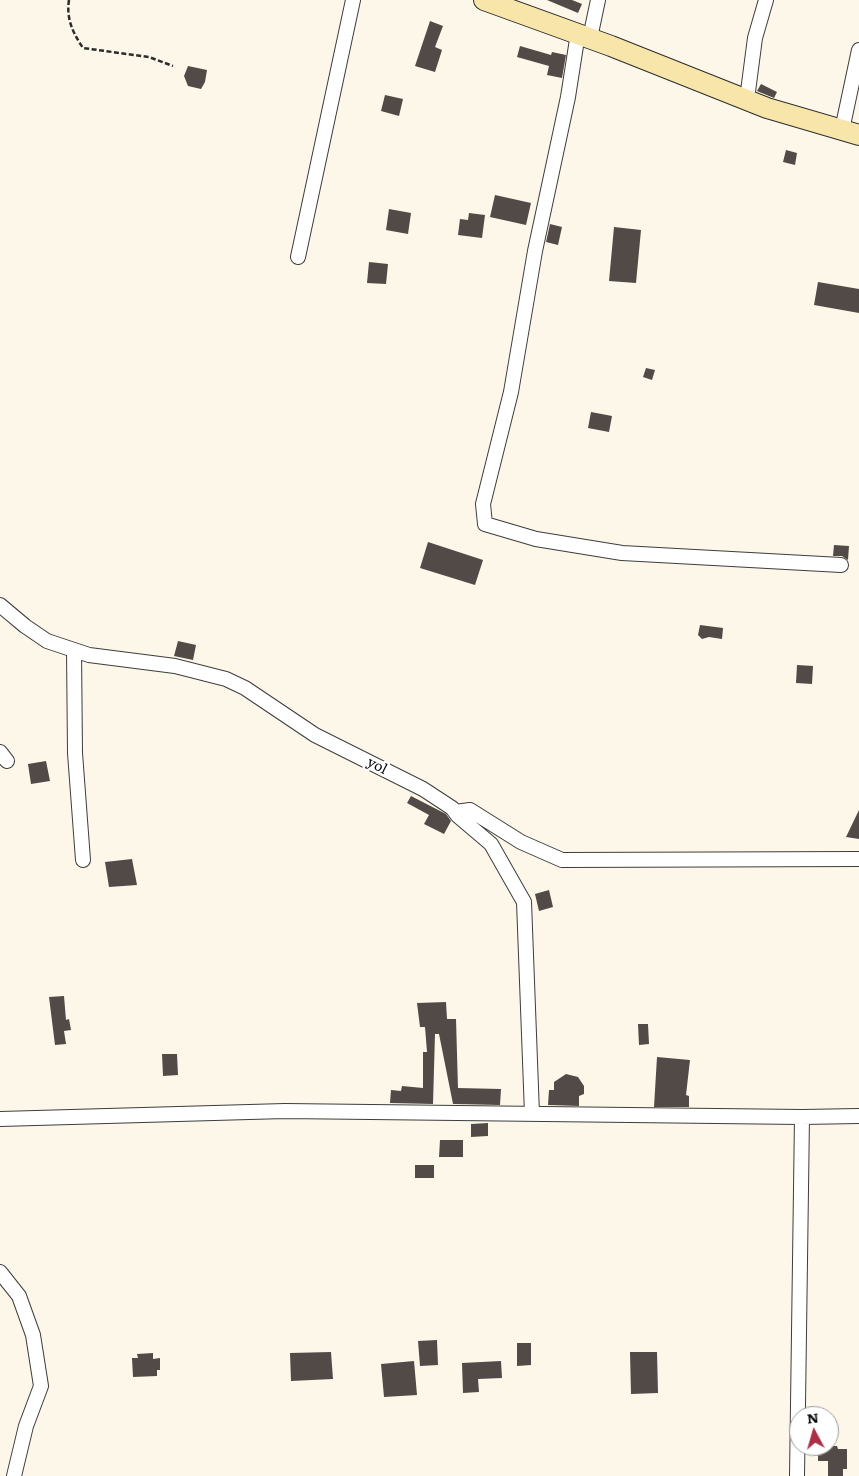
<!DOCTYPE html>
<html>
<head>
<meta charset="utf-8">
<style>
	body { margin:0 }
	#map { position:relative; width:859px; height:1476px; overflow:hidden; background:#fdf7e9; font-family:Literata,serif }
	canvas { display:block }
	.north { position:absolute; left:789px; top:1406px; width:50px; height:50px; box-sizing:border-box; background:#fff; border:1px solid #9d9d9d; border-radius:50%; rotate:354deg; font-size:14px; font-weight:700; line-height:20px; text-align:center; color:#0a0a0a }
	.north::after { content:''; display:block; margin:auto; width:18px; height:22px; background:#ac3045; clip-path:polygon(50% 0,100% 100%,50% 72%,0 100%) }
</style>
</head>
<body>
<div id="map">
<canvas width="859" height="1476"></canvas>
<div class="north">N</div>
</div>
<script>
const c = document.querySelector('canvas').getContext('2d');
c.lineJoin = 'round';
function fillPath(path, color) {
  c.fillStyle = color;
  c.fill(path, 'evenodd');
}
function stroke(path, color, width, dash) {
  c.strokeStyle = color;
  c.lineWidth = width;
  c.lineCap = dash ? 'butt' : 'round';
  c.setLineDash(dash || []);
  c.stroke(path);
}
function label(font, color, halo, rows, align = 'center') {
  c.font = font + ' Literata,serif';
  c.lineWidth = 5;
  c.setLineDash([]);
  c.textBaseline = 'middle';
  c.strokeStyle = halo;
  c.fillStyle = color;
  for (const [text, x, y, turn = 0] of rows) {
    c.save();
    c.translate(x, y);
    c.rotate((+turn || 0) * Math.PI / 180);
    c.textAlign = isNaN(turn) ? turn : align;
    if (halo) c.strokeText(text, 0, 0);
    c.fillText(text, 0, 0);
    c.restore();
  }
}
fillPath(new Path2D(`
	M 547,0 L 572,0 L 582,4 L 578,13 Z
	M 430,21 L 443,26 L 435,47 L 442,50 L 435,72 L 415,66 Z
	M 520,46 L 551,55 L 552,52 L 566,55 L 562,78 L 547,75 L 549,66 L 517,57 Z
	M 188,66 L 207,70 L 205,82 L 201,89 L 188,86 L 184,76 Z
	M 761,84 L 777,92 L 774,98 L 757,91 Z
	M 385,95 L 403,99 L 399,116 L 381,111 Z
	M 786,150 L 797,153 L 795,165 L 783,162 Z
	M 495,195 L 531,203 L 526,225 L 490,217 Z
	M 389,209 L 411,213 L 408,234 L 386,230 Z
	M 469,213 L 485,215 L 482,238 L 458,235 L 460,219 L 468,220 Z
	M 550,224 L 562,227 L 558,245 L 546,242 Z
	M 614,227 L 641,230 L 636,283 L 609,281 Z
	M 369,262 L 388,264 L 386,284 L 367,283 Z
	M 818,282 L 859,289 L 859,313 L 814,305 Z
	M 646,368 L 655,370 L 652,380 L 643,377 Z
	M 591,412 L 612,416 L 609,432 L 588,428 Z
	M 428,542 L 483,560 L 475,585 L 420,568 Z
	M 834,545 L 849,546 L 848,560 L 842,556 L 833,556 Z
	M 700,625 L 723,628 L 722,639 L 709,637 L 702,639 L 698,635 Z
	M 178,641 L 196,645 L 193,660 L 174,656 Z
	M 797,665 L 813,666 L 812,684 L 796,683 Z
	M 46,761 L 50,781 L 31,784 L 28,764 Z
	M 411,796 L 446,814 L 451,821 L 444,834 L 424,824 L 429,815 L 407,803 Z
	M 859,810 L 859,839 L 846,837 Z
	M 132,859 L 137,885 L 109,887 L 105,862 Z
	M 549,890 L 553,907 L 539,911 L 535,894 Z
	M 64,996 L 66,1020 L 69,1019 L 71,1030 L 64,1031 L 66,1044 L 55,1045 L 49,997 Z
	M 446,1002 L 447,1019 L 456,1019 L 458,1088 L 501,1089 L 500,1105 L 453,1104 L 439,1034 L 435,1034 L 433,1104 L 390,1103 L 391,1090 L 401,1091 L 402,1086 L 423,1088 L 423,1052 L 427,1052 L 425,1027 L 420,1027 L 417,1003 Z
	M 638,1024 L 648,1024 L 649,1044 L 639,1045 Z
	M 162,1054 L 177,1054 L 178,1075 L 163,1076 Z
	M 657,1057 L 690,1060 L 686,1095 L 689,1096 L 689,1107 L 654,1107 Z
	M 566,1074 L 578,1077 L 584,1086 L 584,1094 L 579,1096 L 579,1106 L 548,1105 L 549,1090 L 554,1090 L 554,1082 Z
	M 488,1123 L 488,1136 L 471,1137 L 471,1124 Z
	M 440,1140 L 463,1140 L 463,1157 L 439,1157 Z
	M 415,1165 L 434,1165 L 434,1178 L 415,1178 Z
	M 437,1340 L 438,1365 L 420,1366 L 418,1341 Z
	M 517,1343 L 531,1343 L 531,1365 L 517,1366 Z
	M 331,1352 L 333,1379 L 291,1381 L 290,1353 Z
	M 630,1352 L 657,1352 L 658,1393 L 631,1394 Z
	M 153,1353 L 153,1359 L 160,1358 L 160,1370 L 157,1370 L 157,1376 L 133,1377 L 132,1358 L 138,1358 L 137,1354 Z
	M 414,1361 L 417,1395 L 384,1397 L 381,1364 Z
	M 501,1361 L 502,1378 L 478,1379 L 479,1392 L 463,1393 L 462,1363 Z
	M 818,1446 L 837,1446 L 838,1449 L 847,1449 L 847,1469 L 843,1469 L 843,1476 L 828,1476 L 828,1461 L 818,1461 Z`), '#514a47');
const street = new Path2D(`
	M 578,33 L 568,97 L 535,251 L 511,392 L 483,504 L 485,524 L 536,539 L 622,553 L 841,565
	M 590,38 L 598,0
	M 747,99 L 755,38 L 766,0
	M 842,130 L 859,50
	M 298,257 L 353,0
	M 0,605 L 25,626 L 47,641 L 89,655 L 175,666 L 226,679 L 245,688 L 315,735 L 423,789 L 452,808 L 458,816 L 491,844 L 524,902 L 532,1114
	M 74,650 L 75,753 L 83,860
	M 0,752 L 7,761
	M 455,812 L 470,810 L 521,842 L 562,860 L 859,859
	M 0,1119 L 285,1111 L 802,1117 L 859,1116
	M 0,1272 L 19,1296 L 33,1335 L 41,1386 L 26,1426 L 14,1476
	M 797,1476 L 802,1117`);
const secondary = new Path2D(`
	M 484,0 L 611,46 L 767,108 L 859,135`);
stroke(street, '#3d3d3d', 16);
stroke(secondary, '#2c2c2c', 22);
stroke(new Path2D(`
	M 69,0 C 66,19 73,33 83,48 L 149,57 L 173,66`), '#2c2c2c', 2.5, [5, 2.5]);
stroke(street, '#fff', 14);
stroke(secondary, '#f7e5a9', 20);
label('14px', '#0a0a0a', '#fff', [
	["yol",377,766,27]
]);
</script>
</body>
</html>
